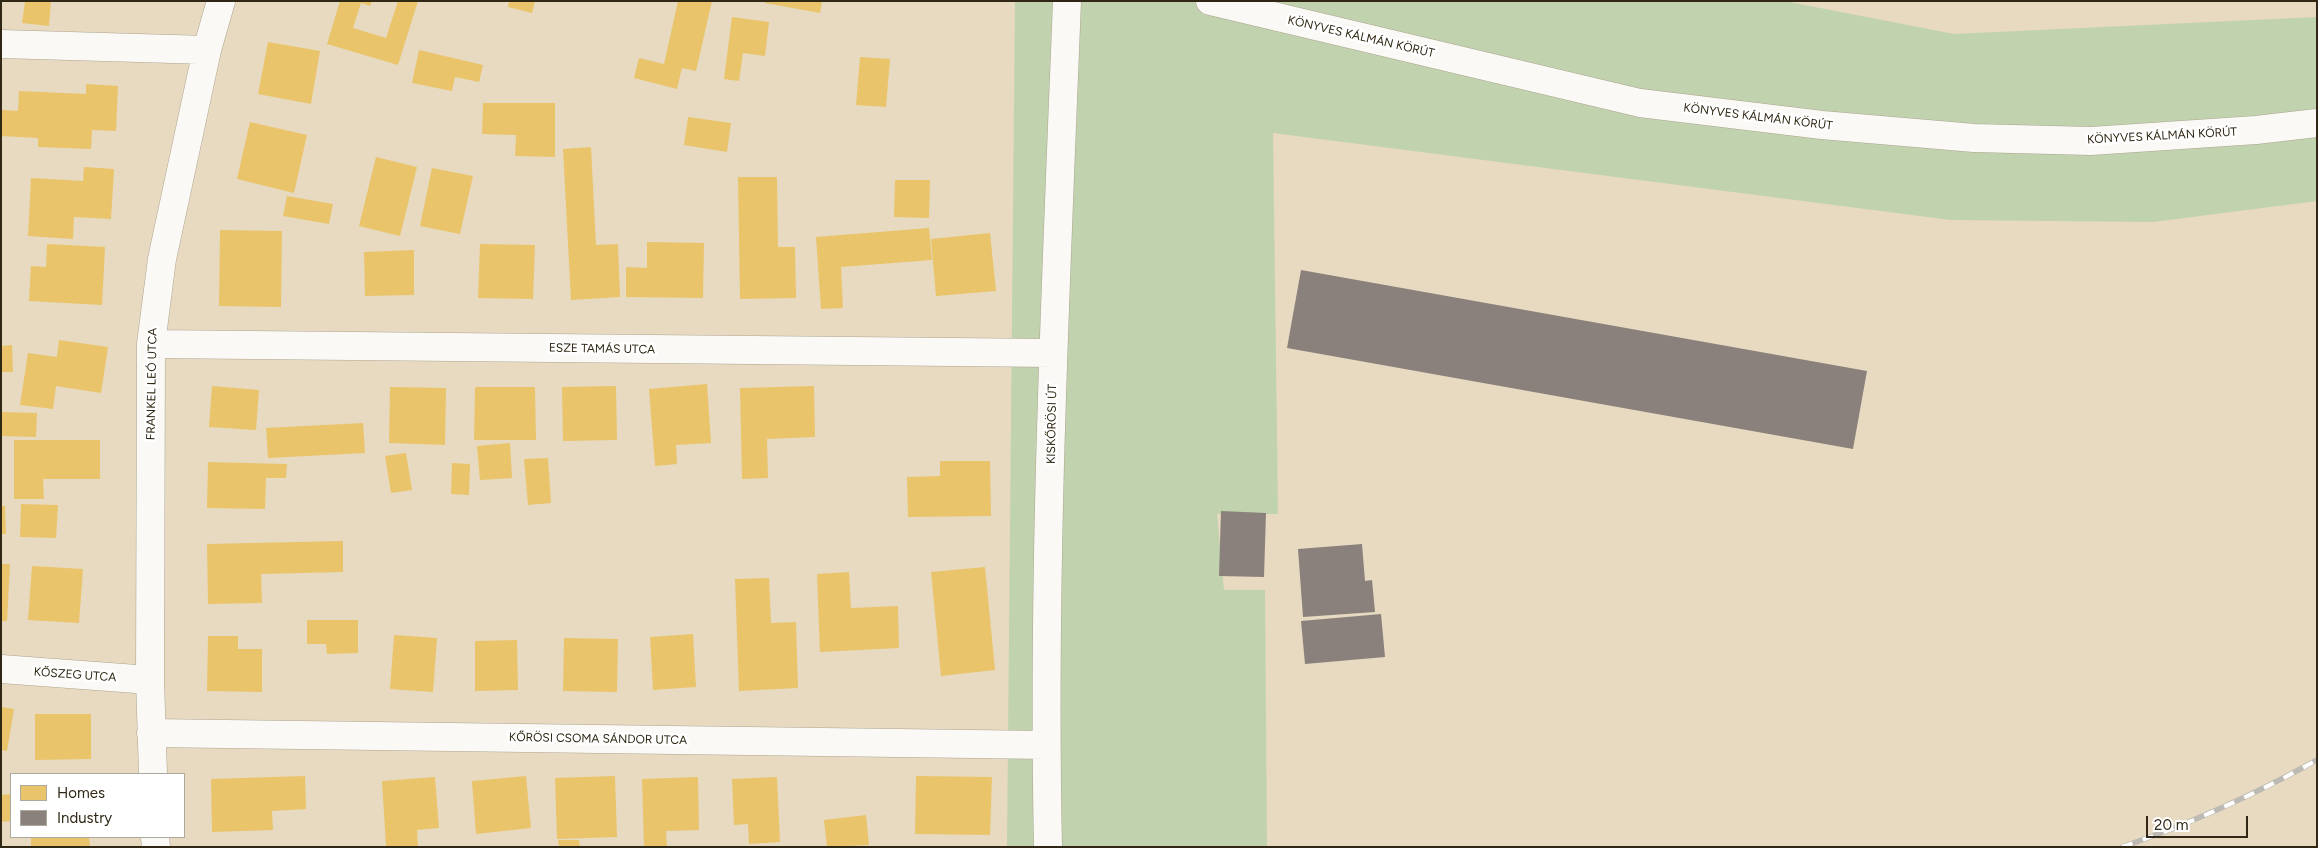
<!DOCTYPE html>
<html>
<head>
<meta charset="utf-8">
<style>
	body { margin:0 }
	#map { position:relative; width:2318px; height:848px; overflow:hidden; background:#e7dac0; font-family:Figtree,sans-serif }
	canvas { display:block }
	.frame { position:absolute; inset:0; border:2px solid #302714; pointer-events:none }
	.legend { position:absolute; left:10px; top:773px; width:175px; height:65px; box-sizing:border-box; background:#fff; border:1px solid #aca9a1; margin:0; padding:6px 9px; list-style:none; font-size:15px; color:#302714 }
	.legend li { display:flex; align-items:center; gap:10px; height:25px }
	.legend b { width:25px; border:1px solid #aca9a1 }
	.scale { position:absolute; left:2146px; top:816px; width:102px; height:22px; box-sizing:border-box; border:2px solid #302714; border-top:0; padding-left:6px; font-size:15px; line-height:18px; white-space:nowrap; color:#302714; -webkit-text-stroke:4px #fff; paint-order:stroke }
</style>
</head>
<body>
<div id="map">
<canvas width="2318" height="848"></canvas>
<div class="frame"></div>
<ul class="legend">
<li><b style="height:14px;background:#e9c46a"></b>Homes</li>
<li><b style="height:14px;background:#8a817c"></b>Industry</li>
</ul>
<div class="scale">20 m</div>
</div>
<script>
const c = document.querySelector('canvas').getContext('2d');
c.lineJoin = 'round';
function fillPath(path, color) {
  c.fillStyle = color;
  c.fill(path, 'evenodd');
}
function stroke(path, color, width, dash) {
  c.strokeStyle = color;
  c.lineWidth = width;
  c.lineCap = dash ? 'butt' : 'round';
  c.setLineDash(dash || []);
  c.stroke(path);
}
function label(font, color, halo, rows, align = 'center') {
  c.font = font + ' Figtree,sans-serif';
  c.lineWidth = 5;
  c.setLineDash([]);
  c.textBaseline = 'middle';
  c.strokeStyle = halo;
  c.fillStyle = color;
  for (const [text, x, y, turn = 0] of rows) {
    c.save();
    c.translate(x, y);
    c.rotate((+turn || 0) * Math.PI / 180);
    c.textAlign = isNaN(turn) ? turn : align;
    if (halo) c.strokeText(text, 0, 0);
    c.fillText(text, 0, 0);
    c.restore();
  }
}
fillPath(new Path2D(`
	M 1015,1 L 1784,1 L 1954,34 L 2317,17 L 2317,201 L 2153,222 L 1951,220 L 1273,133 L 1278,514 L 1217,514 L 1224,590 L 1265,590 L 1267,847 L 1007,847 Z`), '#c0d2ae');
fillPath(new Path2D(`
	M 25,1 L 51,1 L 49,26 L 22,23 Z
	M 340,1 L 372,1 L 370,6 L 361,3 L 353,28 L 386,38 L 398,1 L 418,1 L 398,65 L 327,44 Z
	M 509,1 L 535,1 L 532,13 L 508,7 Z
	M 678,1 L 712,1 L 696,71 L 682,68 L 677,89 L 634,78 L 639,58 L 664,64 Z
	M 765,1 L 822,1 L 820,13 L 765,3 Z
	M 732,17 L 769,22 L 765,56 L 743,53 L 739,81 L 724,79 Z
	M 268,42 L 320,51 L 311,104 L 258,94 Z
	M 419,50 L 483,65 L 479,82 L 455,77 L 452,91 L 412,83 Z
	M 860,57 L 890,59 L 886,107 L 856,105 Z
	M 86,84 L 118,86 L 116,131 L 92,130 L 91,149 L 38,147 L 38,138 L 1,136 L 2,110 L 18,111 L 19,91 L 86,94 Z
	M 483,103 L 555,103 L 555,157 L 515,156 L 516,135 L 482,134 Z
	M 688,117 L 731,123 L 727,152 L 684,145 Z
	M 250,122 L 307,135 L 294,193 L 237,179 Z
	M 591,147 L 596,245 L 618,244 L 620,297 L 571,300 L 563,149 Z
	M 376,157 L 417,167 L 400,236 L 359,226 Z
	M 84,167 L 114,169 L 111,219 L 74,217 L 73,239 L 28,236 L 31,178 L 83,181 Z
	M 432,168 L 473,176 L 460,234 L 420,226 Z
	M 738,177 L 777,177 L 778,247 L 795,247 L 796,298 L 740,299 Z
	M 895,180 L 930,180 L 929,218 L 894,217 Z
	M 287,196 L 333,204 L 329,224 L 283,216 Z
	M 929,228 L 932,260 L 841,267 L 843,308 L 821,309 L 816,237 Z
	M 220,230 L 282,231 L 281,307 L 219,306 Z
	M 990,233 L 996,291 L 936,296 L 931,239 Z
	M 647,242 L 704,243 L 703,298 L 626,297 L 626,267 L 647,268 Z
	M 47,244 L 105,247 L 102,305 L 29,301 L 31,266 L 46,267 Z
	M 480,244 L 535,245 L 533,299 L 478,298 Z
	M 414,250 L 414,295 L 365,296 L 364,252 Z
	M 59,340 L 108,347 L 101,393 L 56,386 L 53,409 L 20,405 L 28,353 L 57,357 Z
	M 12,345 L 13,372 L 1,372 L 1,346 Z
	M 707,384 L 711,443 L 676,445 L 677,464 L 655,466 L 649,389 Z
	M 212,386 L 259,390 L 256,430 L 209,427 Z
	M 616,386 L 617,440 L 563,441 L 562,387 Z
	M 814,386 L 815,437 L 767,439 L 768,478 L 742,479 L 740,388 Z
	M 390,387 L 446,388 L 445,445 L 389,443 Z
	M 475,387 L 535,387 L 536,440 L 474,440 Z
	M 1,412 L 37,413 L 36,437 L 1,436 Z
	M 363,423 L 365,453 L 268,458 L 266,428 Z
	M 14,440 L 100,440 L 100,479 L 43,479 L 44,499 L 14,499 Z
	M 510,443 L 512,478 L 480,480 L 477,446 Z
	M 406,453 L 412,490 L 391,493 L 385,456 Z
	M 548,458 L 551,503 L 528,505 L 524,459 Z
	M 940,461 L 990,461 L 991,516 L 908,517 L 907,477 L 940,476 Z
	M 208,462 L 287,464 L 286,478 L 266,478 L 265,509 L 207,508 Z
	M 452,463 L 470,464 L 469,495 L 451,494 Z
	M 21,504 L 58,505 L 56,538 L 20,537 Z
	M 1,506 L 5,506 L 6,534 L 1,534 Z
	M 343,541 L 343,572 L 261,574 L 262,603 L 208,604 L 207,544 Z
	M 1,564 L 10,564 L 7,621 L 1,621 Z
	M 32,566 L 83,569 L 79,623 L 28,620 Z
	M 985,567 L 995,670 L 941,676 L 931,572 Z
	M 849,572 L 851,608 L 898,606 L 899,648 L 820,652 L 817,574 Z
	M 769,578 L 771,623 L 796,622 L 798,688 L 739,691 L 735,579 Z
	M 307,620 L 358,620 L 358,653 L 327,654 L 326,644 L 307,644 Z
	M 693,634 L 696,687 L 653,690 L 650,637 Z
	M 394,635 L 437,638 L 433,692 L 390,689 Z
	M 208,636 L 238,636 L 238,649 L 262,649 L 262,692 L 207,691 Z
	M 564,638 L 618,639 L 617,692 L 563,691 Z
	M 517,640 L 518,690 L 475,691 L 475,641 Z
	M 1,707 L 14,709 L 7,751 L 1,750 Z
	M 35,714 L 91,714 L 91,759 L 35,760 Z
	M 305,776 L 306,809 L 272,811 L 273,830 L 212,832 L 211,779 Z
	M 526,776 L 531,828 L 476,834 L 472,781 Z
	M 615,776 L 617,837 L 557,839 L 555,778 Z
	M 916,776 L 992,777 L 990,835 L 915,834 Z
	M 435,777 L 439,828 L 417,830 L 418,847 L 386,847 L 382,781 Z
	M 698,777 L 699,830 L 666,831 L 667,847 L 644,847 L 642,779 Z
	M 777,777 L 780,842 L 749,844 L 748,824 L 734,825 L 732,779 Z
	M 11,794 L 11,821 L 1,822 L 1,795 Z
	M 866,815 L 869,845 L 827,847 L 824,820 Z
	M 31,837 L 89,837 L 90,847 L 31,847 Z
	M 558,840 L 579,840 L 580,847 L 559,847 Z`), '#e9c46a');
fillPath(new Path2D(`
	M 1301,270 L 1867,371 L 1853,449 L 1287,348 Z
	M 1221,511 L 1266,513 L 1264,577 L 1219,576 Z
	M 1362,544 L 1365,581 L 1372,580 L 1375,612 L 1303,617 L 1298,549 Z
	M 1381,614 L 1385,657 L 1305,664 L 1301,621 Z`), '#8a817c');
const minor = new Path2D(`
	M 1,44 L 207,50
	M 151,344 L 1053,353
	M 1,669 L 150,680
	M 151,733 L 1046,745
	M 153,774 L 150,680 L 151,344 L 162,259 L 207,50 L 221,1
	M 155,837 L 156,847
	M 1048,847 C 1042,565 1056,283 1067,1`);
const tertiary = new Path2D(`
	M 1210,1 L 1640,103 L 1822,125 L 1974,138 L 2091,141 L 2256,130 L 2317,123`);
stroke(minor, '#ada38e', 29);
stroke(tertiary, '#ada38e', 29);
stroke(minor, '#fbf9f6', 28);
stroke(tertiary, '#fbf9f6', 28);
const rail = new Path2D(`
	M 2122,847 C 2190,824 2254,795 2317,760`);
stroke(rail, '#bdbab3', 5.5);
stroke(rail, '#fff', 4, [11]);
label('12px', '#302714', '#fff', [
	["KÖNYVES KÁLMÁN KÖRÚT",1361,37,13],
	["KÖNYVES KÁLMÁN KÖRÚT",1758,117,7],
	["KÖNYVES KÁLMÁN KÖRÚT",2162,136,-3],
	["ESZE TAMÁS UTCA",602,349,1],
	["FRANKEL LEÓ UTCA",152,384,-89],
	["KISKŐRÖSI ÚT",1052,424,-89],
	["KŐSZEG UTCA",75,675,4],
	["KŐRÖSI CSOMA SÁNDOR UTCA",598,739,1]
]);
</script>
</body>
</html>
